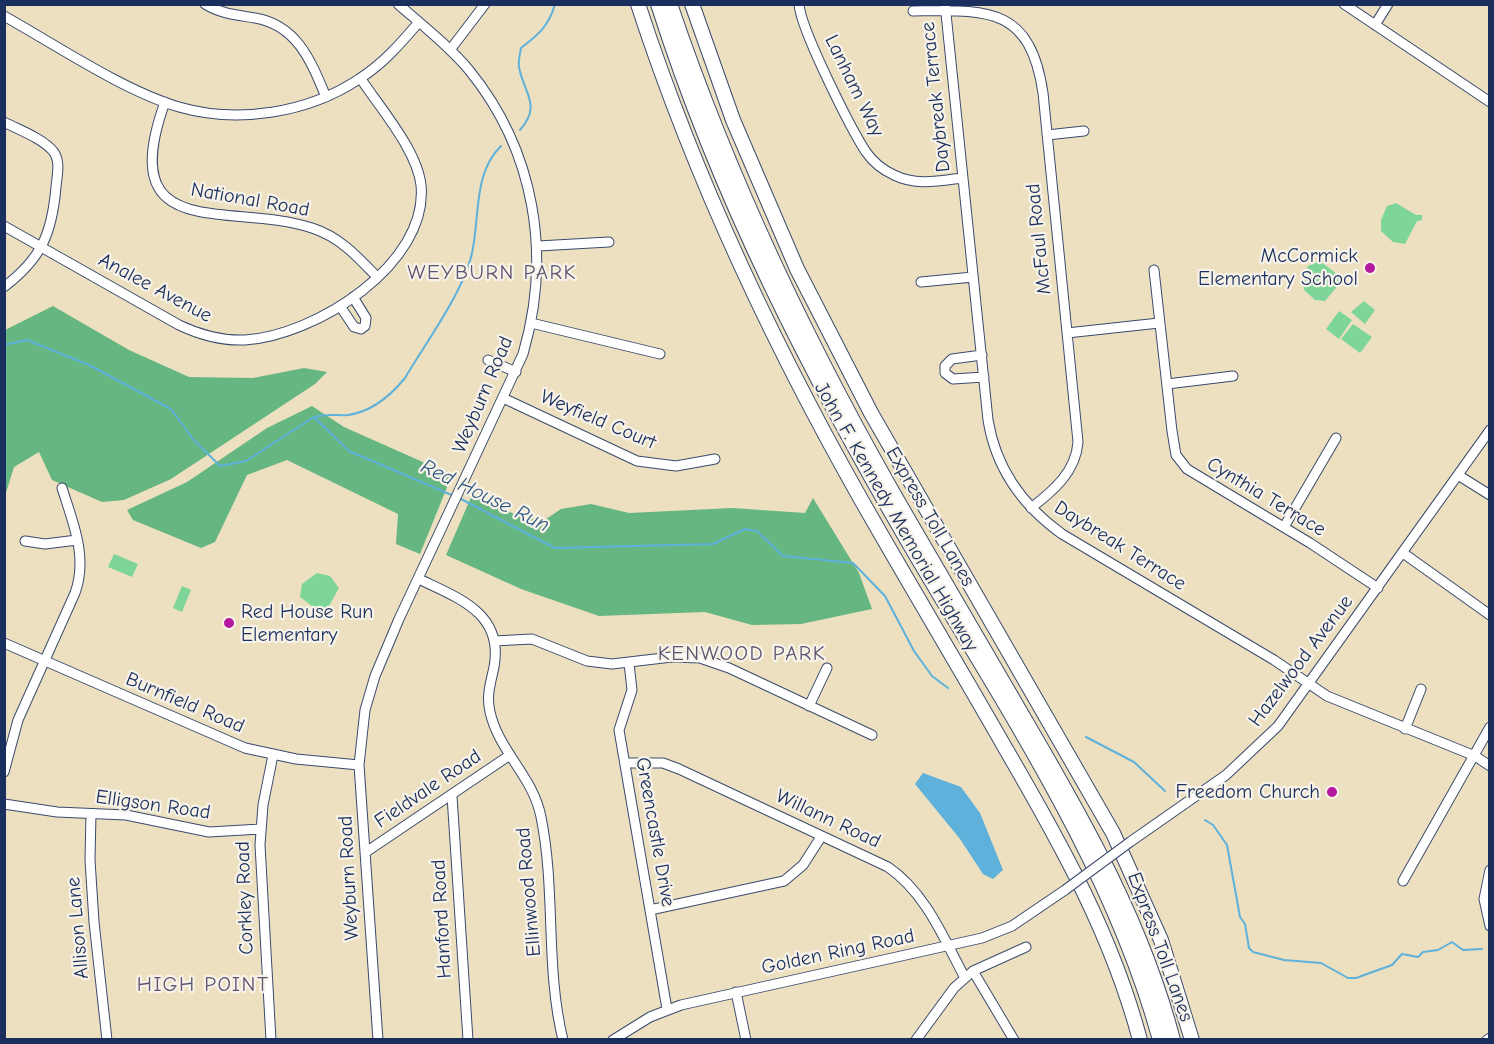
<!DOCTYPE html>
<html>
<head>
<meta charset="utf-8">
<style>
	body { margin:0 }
	#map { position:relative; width:1494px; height:1044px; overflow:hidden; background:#ece0c0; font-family:"Comic Neue",sans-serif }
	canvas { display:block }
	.frame { position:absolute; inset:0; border:6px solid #1b2f5e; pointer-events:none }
</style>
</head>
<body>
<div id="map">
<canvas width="1494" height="1044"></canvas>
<div class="frame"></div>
</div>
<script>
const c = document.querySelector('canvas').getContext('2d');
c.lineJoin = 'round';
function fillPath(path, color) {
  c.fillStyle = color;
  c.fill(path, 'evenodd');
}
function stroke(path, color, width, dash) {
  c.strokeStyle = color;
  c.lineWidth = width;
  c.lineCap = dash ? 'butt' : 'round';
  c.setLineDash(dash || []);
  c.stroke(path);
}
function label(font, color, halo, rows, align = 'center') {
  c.font = font + ' "Comic Neue",sans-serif';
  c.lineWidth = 4.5;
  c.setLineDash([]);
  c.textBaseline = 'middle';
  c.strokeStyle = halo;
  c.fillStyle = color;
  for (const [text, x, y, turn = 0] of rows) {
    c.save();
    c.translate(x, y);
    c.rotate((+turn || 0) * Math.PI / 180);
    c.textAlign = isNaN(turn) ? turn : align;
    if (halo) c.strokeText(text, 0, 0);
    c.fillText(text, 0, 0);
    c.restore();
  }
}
fillPath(new Path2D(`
	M 1396,203 L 1416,215 L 1422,215 L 1422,220 L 1417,221 L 1405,244 L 1393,242 L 1381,231 L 1381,220 L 1387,206 Z
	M 1320,261 L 1338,275 L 1345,275 L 1346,283 L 1340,283 L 1325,301 L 1315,300 L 1304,290 L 1303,280 L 1308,266 Z
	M 1364,301 L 1375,310 L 1365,324 L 1351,312 Z
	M 1339,311 L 1352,320 L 1339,339 L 1326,329 Z
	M 1353,324 L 1372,337 L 1360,353 L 1341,339 Z
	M 114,554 L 138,564 L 132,577 L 108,567 Z
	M 317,573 L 330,576 L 339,588 L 324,615 L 300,597 L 302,584 Z
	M 182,586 L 191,590 L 182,612 L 173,608 Z`), '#7ed599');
fillPath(new Path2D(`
	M 53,306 L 129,350 L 189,377 L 253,378 L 304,368 L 327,372 L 315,384 L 171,479 L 124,500 L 102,502 L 52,480 L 39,452 L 14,467 L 5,496 L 5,330 Z
	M 312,406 L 344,427 L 452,475 L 420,554 L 396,544 L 398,514 L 287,460 L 247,475 L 215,542 L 201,548 L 133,520 L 127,510 L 187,482 L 267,428 Z
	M 472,495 L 523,518 L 546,519 L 561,509 L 591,504 L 629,513 L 732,508 L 805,513 L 813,498 L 859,573 L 872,609 L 801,624 L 752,625 L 705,612 L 599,616 L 521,589 L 446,555 Z`), '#66b681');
fillPath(new Path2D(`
	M 923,773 L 961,787 L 980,813 L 1003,870 L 993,879 L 983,874 L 960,839 L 915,784 Z`), '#5eb1da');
stroke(new Path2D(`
	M 520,130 C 542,105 524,94 519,67 C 518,61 520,54 521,48 C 538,35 549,26 555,4
	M 4,345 L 27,340 L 89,365 L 171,409 L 193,439 L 220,466 L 246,461 L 314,417 L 349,451 L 454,496
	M 315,417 C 327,413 337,416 348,415 C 371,412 391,395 405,378 C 425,344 464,291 472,253 C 480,217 473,173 501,146
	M 459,498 L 555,548 L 713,544 L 745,529 L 757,531 L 783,556 L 853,563 L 885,596 L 914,651 L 932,676 L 948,688
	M 1086,737 L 1134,762 L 1165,791
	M 1205,820 L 1213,825 L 1227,845 L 1240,917 L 1245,924 L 1249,948 L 1253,952 L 1284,960 L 1321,963 L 1348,978 L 1356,978 L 1392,965 L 1402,954 L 1418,957 L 1423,952 L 1438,950 L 1452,942 L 1463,950 L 1482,949`), '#5eb1da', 2);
const minor = new Path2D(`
	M 205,4 C 221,14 237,15 255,18 C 297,25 311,61 326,97
	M 799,4 C 800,28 851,129 866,152 C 873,162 883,170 894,175 C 916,186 939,181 962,178
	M 945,4 L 988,420 C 996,469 1023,506 1062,534 L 1274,660 L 1327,696 L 1475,756 L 1490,766
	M 1344,4 L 1490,102
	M 913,11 C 986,10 1030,5 1043,93 L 1078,442 C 1076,472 1053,491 1031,508
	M 4,16 C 56,45 124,91 179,107 C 238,124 308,113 359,79 C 383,64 401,43 419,22
	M 1375,25 L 1388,4
	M 450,50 L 485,4
	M 165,102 C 113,246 231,201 312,228 C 340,237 358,257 377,277
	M 4,122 C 19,130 42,138 53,151 C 61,161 57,175 56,187 C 52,233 42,258 4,287
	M 1047,135 L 1084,131
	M 4,226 L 179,325 C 200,335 221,341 245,340 C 315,336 429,264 421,185 C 417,150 380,108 361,79
	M 538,246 L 609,242
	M 1154,270 L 1172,431 L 1176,455 L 1187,469 L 1310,543 L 1378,588
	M 921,282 L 973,277
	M 340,306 L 354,327 L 361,329 L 365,326 L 366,318 L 353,297
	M 531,323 L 660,354
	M 1067,333 L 1159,323
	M 982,355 L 952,359 L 945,366 L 945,373 L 953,379 L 984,377
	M 488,360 L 516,372
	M 1167,384 L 1233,376
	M 503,398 L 637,461 L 676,466 L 715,459
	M 1458,475 L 1490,495
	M 1284,527 L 1336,438
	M 25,541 L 45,544 L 77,540
	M 1403,553 L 1490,615
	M 419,579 C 458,598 504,613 494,667 C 491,682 486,695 490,712 C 499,752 533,776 541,817 C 556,891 545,967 563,1040
	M 494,641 L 532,639 L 587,661 L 612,664 L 672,657 L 700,658 L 729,668 L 872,735
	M 4,643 L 245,748 L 296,759 L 359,765
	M 629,663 L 632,690 L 619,730 L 667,1009
	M 809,706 L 827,668
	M 1405,729 L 1421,689
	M 626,763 L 663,763 L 679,769 L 888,867 C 926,893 944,939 965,978
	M 4,772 L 18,720 L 75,593 C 88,557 73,523 62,488
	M 452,796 L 468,1040
	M 4,804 L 57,812 L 126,815 L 209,832 L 261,829
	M 91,814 L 90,860 L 94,922 L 107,1040
	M 1130,842 L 1226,775 L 1278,726 L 1490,430
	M 366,852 L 510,755
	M 1490,870 L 1484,899 L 1490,926
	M 1403,881 L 1490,727
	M 650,910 L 784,881 L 803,865 L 821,837
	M 973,971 L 1014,1040
	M 736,992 L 746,1040
	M 271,1040 L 260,845 L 263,805 L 273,755
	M 378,1040 L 359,765 L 365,710 L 375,676 L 399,619 L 523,354 C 552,255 535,151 469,70 C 448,45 422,25 398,4
	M 613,1040 L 650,1017 L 681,1005 L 982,938 L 1012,926 L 1065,890
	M 916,1040 L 954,988 L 973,971 L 1026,947
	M 1487,1040 L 1490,1038`);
const highway = new Path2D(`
	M 638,4 C 699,191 783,366 882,536 C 923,607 966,679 1007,751 C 1061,844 1112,935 1140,1040
	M 658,4 C 719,196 811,376 913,550 C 1005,707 1111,862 1160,1040
	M 670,4 C 732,187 814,358 911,524 C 950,591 989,658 1028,725 C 1087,826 1143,925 1173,1040
	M 692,4 L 733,120 L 797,269 L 871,413 L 1113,833 L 1161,940 L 1192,1040`);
stroke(minor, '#3a4a6d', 11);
stroke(highway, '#3a4a6d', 16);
stroke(minor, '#fff', 9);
stroke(highway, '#fff', 14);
const minorBridge = new Path2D(`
	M 1065,890 L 1130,842`);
stroke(minorBridge, '#3a4a6d', 11, []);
stroke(minorBridge, '#fff', 9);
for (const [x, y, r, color] of [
	[1370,268,6,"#b5179e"],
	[229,623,6,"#b5179e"],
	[1332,792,6,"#b5179e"]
]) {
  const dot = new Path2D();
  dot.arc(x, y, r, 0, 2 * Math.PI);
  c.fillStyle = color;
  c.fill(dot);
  stroke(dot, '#f7f3e8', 2);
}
label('20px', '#1b2f5e', '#f7f3e8', [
	["Lanham Way",854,86,64],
	["Daybreak Terrace",936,97,-96],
	["National Road",250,200,10],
	["McFaul Road",1039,239,-96],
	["Analee Avenue",155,288,28],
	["Weyburn Road",483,395,-67],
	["Weyfield Court",598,420,23],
	["Cynthia Terrace",1266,497,31],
	["John F. Kennedy Memorial Highway",896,517,60],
	["Express Toll Lanes",930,517,60],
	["Daybreak Terrace",1120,546,32],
	["Hazelwood Avenue",1301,661,-53],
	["Burnfield Road",185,703,23],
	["Fieldvale Road",428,789,-34],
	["Elligson Road",153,805,8],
	["Willann Road",828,819,25],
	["Greencastle Drive",655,832,80],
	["Weyburn Road",349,878,-93],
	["Ellinwood Road",529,892,-95],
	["Corkley Road",245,898,-92],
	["Hanford Road",442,919,-93],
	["Allison Lane",78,928,-95],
	["Express Toll Lanes",1160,947,70],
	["Golden Ring Road",838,952,-12]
]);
label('20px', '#1b2f5e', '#f7f3e8', [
	["McCormick",1358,256],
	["Elementary School",1358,279],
	["Red House Run",241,612,"left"],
	["Elementary",241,635,"left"],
	["Freedom Church",1320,792]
], 'right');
c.letterSpacing = '1.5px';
label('21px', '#5e5371', '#f7f3e8', [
	["WEYBURN PARK",492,273],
	["KENWOOD PARK",742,654],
	["HIGH POINT",203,985]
]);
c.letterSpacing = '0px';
label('italic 21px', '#2f5683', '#f7f3e8', [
	["Red House Run",485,496,26]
]);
</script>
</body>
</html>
